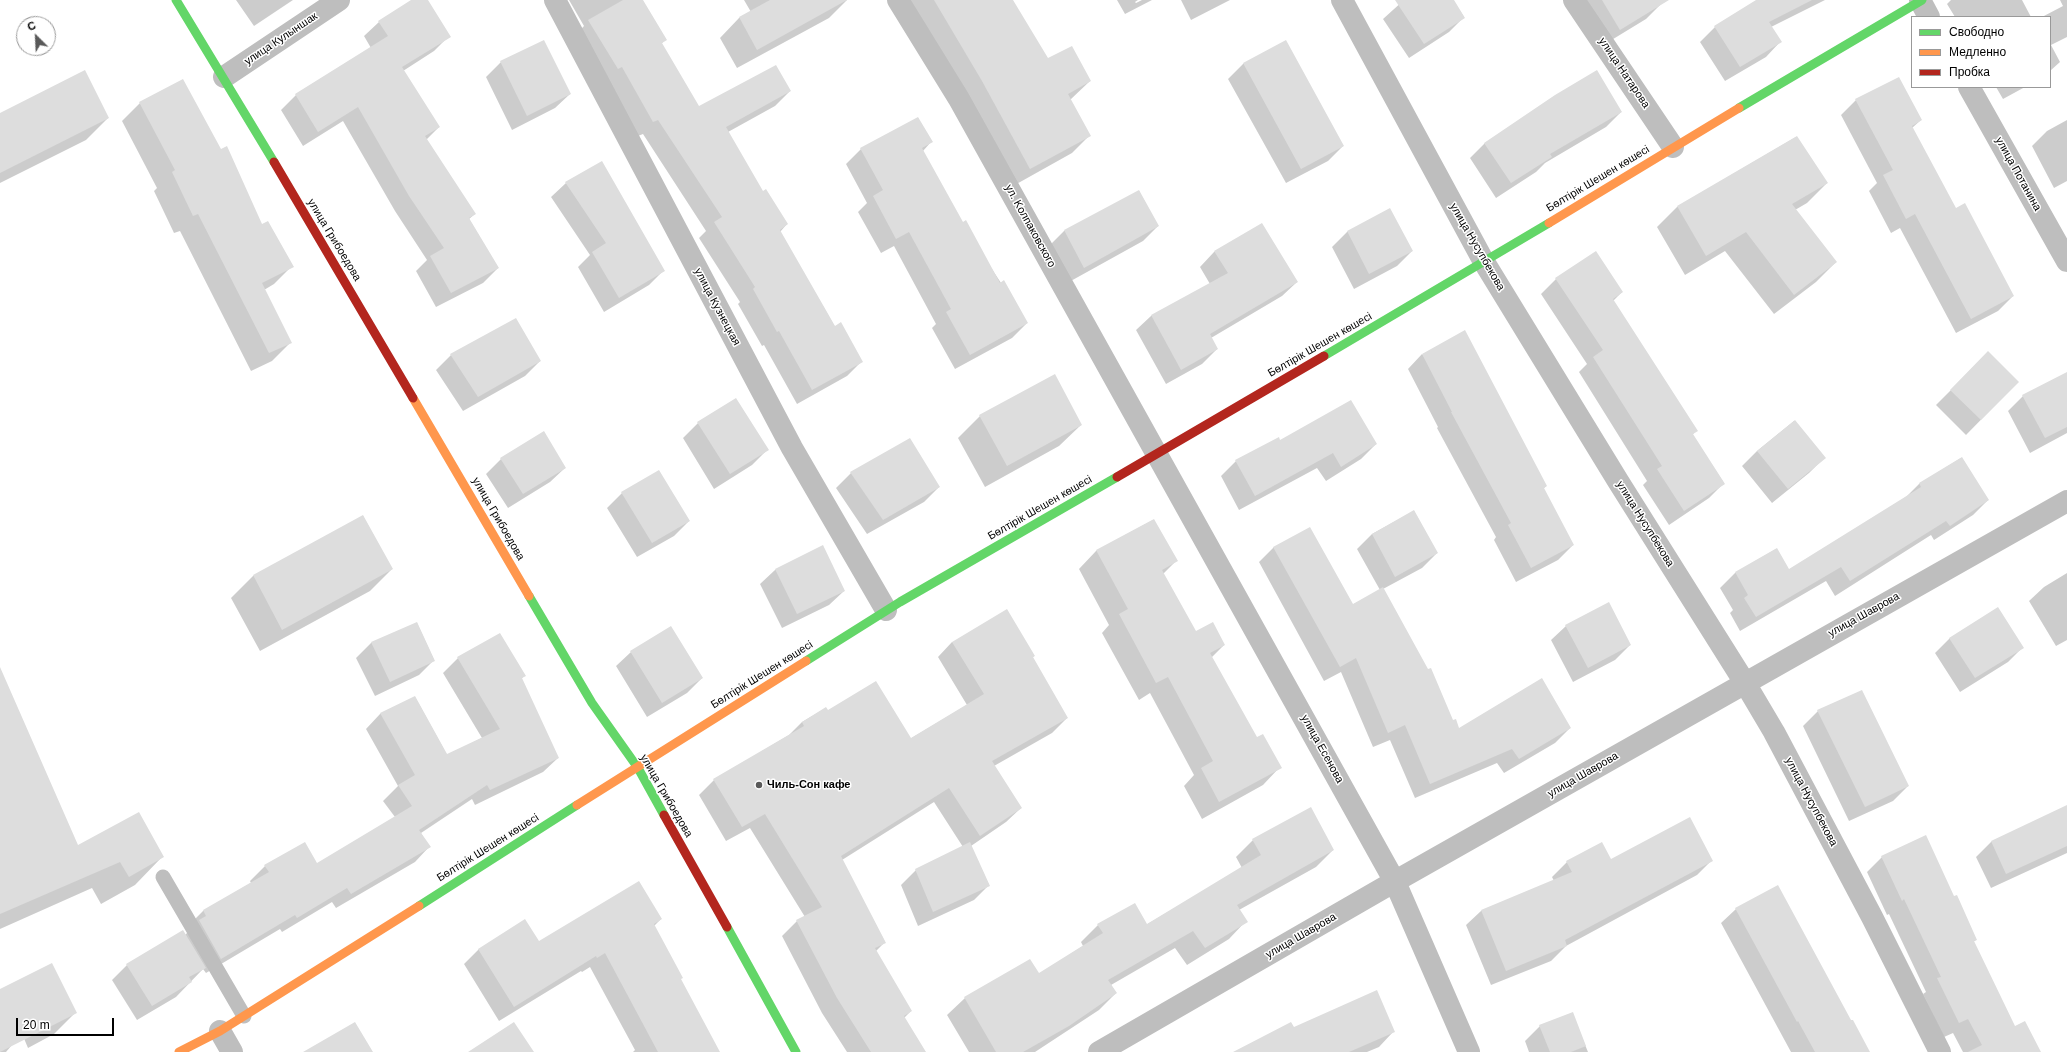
<!DOCTYPE html>
<html>
<head>
<meta charset="utf-8">
<style>
	body { margin:0 }
	#map { position:relative; width:2067px; height:1052px; overflow:hidden; background:#fff; font-family:Helvetica,sans-serif }
	canvas { display:block }
	.legend { position:absolute; left:1911px; top:16px; width:140px; height:72px; box-sizing:border-box; background:#fff; border:1px solid #999; margin:0; padding:5px 7px; list-style:none; font-size:12px; color:#000 }
	.legend li { display:flex; align-items:center; gap:8px; height:20px }
	.legend b { width:20px; border:1px solid #999 }
	.north { position:absolute; left:16px; top:16px; width:40px; height:40px; box-sizing:border-box; background:#fff; border:1px solid #999; border-radius:50%; rotate:336deg; font-size:11px; font-weight:700; line-height:16px; text-align:center; color:#000 }
	.north::after { content:''; display:block; margin:auto; width:14px; height:18px; background:#595959; clip-path:polygon(50% 0,100% 100%,50% 72%,0 100%) }
	.scale { position:absolute; left:16px; top:1018px; width:98px; height:18px; box-sizing:border-box; border:2px solid #000; border-top:0; padding-left:5px; font-size:12px; line-height:14px; white-space:nowrap; color:#000; -webkit-text-stroke:3px #fff; paint-order:stroke }
</style>
</head>
<body>
<div id="map">
<canvas width="2067" height="1052"></canvas>
<ul class="legend">
<li><b style="height:5px;background:#63d668"></b>Свободно</li>
<li><b style="height:5px;background:#ff974d"></b>Медленно</li>
<li><b style="height:5px;background:#b3261e"></b>Пробка</li>
</ul>
<div class="north">С</div>
<div class="scale">20 m</div>
</div>
<script>
const c = document.querySelector('canvas').getContext('2d');
c.lineJoin = 'round';
function fillPath(path, color) {
  c.fillStyle = color;
  c.fill(path, 'evenodd');
}
function stroke(path, color, width, dash) {
  c.strokeStyle = color;
  c.lineWidth = width;
  c.lineCap = dash ? 'butt' : 'round';
  c.setLineDash(dash || []);
  c.stroke(path);
}
function label(font, color, halo, rows, align = 'center') {
  c.font = font + ' Helvetica,sans-serif';
  c.lineWidth = 3;
  c.setLineDash([]);
  c.textBaseline = 'middle';
  c.strokeStyle = halo;
  c.fillStyle = color;
  for (const [text, x, y, turn = 0] of rows) {
    c.save();
    c.translate(x, y);
    c.rotate((+turn || 0) * Math.PI / 180);
    c.textAlign = isNaN(turn) ? turn : align;
    if (halo) c.strokeText(text, 0, 0);
    c.fillText(text, 0, 0);
    c.restore();
  }
}
fillPath(new Path2D(`
	M 236,0 L 293,0 L 254,26 Z
	M 413,0 L 427,0 L 449,36 L 434,51 L 403,71 L 439,127 L 426,140 L 475,214 L 469,219 L 498,268 L 483,283 L 436,307 L 416,271 L 427,260 L 395,211 L 343,121 L 303,146 L 281,110 L 296,95 L 371,48 L 364,36 L 379,22 Z
	M 569,0 L 642,0 L 665,40 L 661,44 L 699,108 L 790,91 L 775,106 L 728,132 L 762,193 L 787,224 L 780,232 L 835,327 L 861,362 L 847,376 L 797,404 L 764,345 L 762,346 L 738,304 L 740,302 L 699,238 L 706,231 L 643,134 L 638,136 L 574,36 L 584,26 Z
	M 744,0 L 847,0 L 829,18 L 737,68 L 720,38 L 739,18 L 751,12 Z
	M 907,0 L 1012,0 L 1048,60 L 1090,81 L 1070,100 L 1089,136 L 1072,153 L 1013,186 Z
	M 1117,0 L 1138,0 L 1135,2 L 1136,3 L 1142,0 L 1152,0 L 1125,14 Z
	M 1181,0 L 1230,0 L 1191,20 Z
	M 1404,0 L 1453,0 L 1464,17 L 1449,32 L 1409,58 L 1383,19 Z
	M 1578,0 L 1658,0 L 1661,4 L 1646,19 L 1605,44 Z
	M 1758,0 L 1825,0 L 1771,27 L 1780,42 L 1766,57 L 1725,81 L 1700,42 L 1715,27 Z
	M 1951,0 L 2022,0 L 2031,17 L 1955,17 L 1947,4 Z
	M 2060,0 L 2067,0 L 2067,37 L 2051,45 L 2060,62 L 2050,71 L 2050,17 L 2042,17 L 2063,6 Z
	M 1286,42 L 1343,146 L 1328,161 L 1286,183 L 1228,79 L 1243,64 Z
	M 501,62 L 570,94 L 555,108 L 512,130 L 486,77 Z
	M 1996,87 L 2025,87 L 2003,99 Z
	M 1856,100 L 1921,120 L 1912,128 L 1955,209 L 2013,296 L 1998,311 L 1956,333 L 1900,228 L 1891,233 L 1869,191 L 1877,183 L 1841,115 Z
	M 140,103 L 262,226 L 292,266 L 274,284 L 264,290 L 290,343 L 272,361 L 251,371 L 180,231 L 174,233 L 154,191 L 157,188 L 122,121 Z
	M 1621,112 L 1606,127 L 1545,163 L 1536,172 L 1496,198 L 1470,158 L 1485,143 Z
	M 0,114 L 108,118 L 86,140 L 0,183 Z
	M 918,118 L 931,142 L 923,151 L 962,223 L 1027,323 L 1012,338 L 955,369 L 932,328 L 936,324 L 894,246 L 881,253 L 858,212 L 867,203 L 846,164 L 861,149 Z
	M 2067,120 L 2067,181 L 2054,188 L 2032,146 L 2047,131 Z
	M 1796,137 L 1827,183 L 1807,203 L 1795,210 L 1836,262 L 1816,282 L 1774,314 L 1725,251 L 1685,275 L 1657,227 L 1677,207 Z
	M 566,183 L 664,270 L 649,285 L 604,312 L 578,267 L 590,255 L 551,197 Z
	M 1139,191 L 1158,226 L 1143,241 L 1069,282 L 1049,246 L 1064,231 Z
	M 1389,210 L 1412,251 L 1397,266 L 1354,289 L 1332,247 L 1347,232 Z
	M 1262,225 L 1297,282 L 1282,296 L 1211,338 L 1217,349 L 1202,364 L 1166,384 L 1136,330 L 1151,316 L 1210,284 L 1200,267 L 1214,252 Z
	M 1556,279 L 1622,292 L 1613,301 L 1696,431 L 1692,435 L 1724,483 L 1709,498 L 1669,525 L 1643,485 L 1647,481 L 1579,372 L 1587,364 L 1541,294 Z
	M 1988,353 L 2018,382 L 1966,435 L 1936,405 Z
	M 1422,354 L 1546,486 L 1543,489 L 1573,545 L 1558,560 L 1516,582 L 1494,540 L 1496,537 L 1437,428 L 1438,427 L 1408,369 Z
	M 451,355 L 540,361 L 525,376 L 463,411 L 436,370 Z
	M 2067,378 L 2067,433 L 2030,453 L 2008,411 L 2023,396 Z
	M 980,416 L 1081,425 L 1059,446 L 985,487 L 958,438 Z
	M 1794,421 L 1824,458 L 1809,473 L 1772,503 L 1742,466 L 1757,451 Z
	M 698,423 L 767,450 L 752,465 L 714,489 L 683,438 Z
	M 910,440 L 939,487 L 924,502 L 867,534 L 836,488 L 851,473 Z
	M 1280,441 L 1376,444 L 1361,459 L 1326,481 L 1317,468 L 1239,510 L 1221,476 L 1236,461 Z
	M 1961,458 L 1988,500 L 1973,515 L 1934,540 L 1931,535 L 1835,596 L 1826,581 L 1740,631 L 1730,613 L 1733,610 L 1720,588 L 1735,573 L 1776,549 L 1789,571 L 1905,498 L 1919,484 Z
	M 501,459 L 565,468 L 550,482 L 508,508 L 486,474 Z
	M 622,493 L 689,521 L 674,536 L 637,557 L 607,508 Z
	M 1414,511 L 1437,553 L 1422,568 L 1383,589 L 1453,722 L 1459,730 L 1570,728 L 1555,743 L 1504,773 L 1497,763 L 1415,798 L 1390,740 L 1373,747 L 1341,672 L 1324,681 L 1259,562 L 1274,547 L 1352,605 L 1380,590 L 1357,549 L 1372,534 Z
	M 363,516 L 392,569 L 370,591 L 260,651 L 231,598 L 253,576 Z
	M 1153,520 L 1176,561 L 1163,574 L 1195,632 L 1224,645 L 1211,658 L 1256,739 L 1280,767 L 1263,785 L 1202,819 L 1184,786 L 1194,775 L 1150,693 L 1139,700 L 1102,633 L 1109,625 L 1079,569 L 1096,551 Z
	M 823,547 L 844,591 L 829,605 L 782,628 L 760,584 L 775,570 Z
	M 2067,573 L 2067,640 L 2056,646 L 2029,601 L 2044,587 Z
	M 417,623 L 434,660 L 419,675 L 375,696 L 356,658 L 371,643 Z
	M 1566,626 L 1630,645 L 1615,660 L 1573,682 L 1551,640 Z
	M 1950,638 L 2022,648 L 2008,662 L 1960,692 L 1935,653 Z
	M 952,642 L 1034,656 L 1032,658 L 1067,718 L 1052,733 L 994,766 L 1021,808 L 1006,822 L 971,846 L 989,885 L 974,900 L 918,926 L 901,885 L 916,870 L 963,847 L 934,802 L 842,860 L 885,942 L 875,952 L 911,1011 L 904,1018 L 925,1052 L 847,1052 L 822,1013 L 782,936 L 797,921 L 805,917 L 750,828 L 726,841 L 699,795 L 714,780 L 789,735 L 802,722 L 826,708 L 828,712 L 910,739 L 967,705 L 938,657 Z
	M 631,652 L 702,678 L 687,693 L 647,717 L 616,666 Z
	M 458,658 L 524,676 L 521,679 L 558,758 L 543,772 L 475,805 L 472,799 L 421,833 L 429,847 L 415,862 L 336,908 L 332,902 L 282,932 L 280,929 L 206,973 L 203,969 L 176,997 L 137,1020 L 112,980 L 127,965 L 185,935 L 191,929 L 188,926 L 203,911 L 251,883 L 250,881 L 265,866 L 317,864 L 395,817 L 383,801 L 398,786 L 366,729 L 380,714 L 415,697 L 447,755 L 482,738 L 443,673 Z
	M 0,669 L 77,847 L 162,857 L 135,885 L 101,904 L 92,888 L 0,929 Z
	M 1818,711 L 1908,786 L 1893,801 L 1849,821 L 1803,726 Z
	M 2067,806 L 2067,853 L 1991,888 L 1976,857 L 1991,842 Z
	M 1253,840 L 1333,850 L 1316,867 L 1239,910 L 1246,921 L 1229,939 L 1187,965 L 1175,948 L 1111,985 L 1116,993 L 1099,1010 L 1035,1052 L 969,1052 L 947,1015 L 965,998 L 1038,975 L 1083,946 L 1081,942 L 1098,925 L 1146,925 L 1242,868 L 1236,857 Z
	M 1882,857 L 1954,898 L 1976,940 L 1973,942 L 2015,1028 L 2040,1052 L 1963,1052 L 1953,1033 L 1944,1037 L 1923,994 L 1926,992 L 1889,914 L 1887,915 L 1867,872 Z
	M 1712,860 L 1697,875 L 1566,946 L 1551,961 L 1491,985 L 1466,925 L 1481,911 L 1554,881 L 1552,877 L 1567,862 Z
	M 1736,909 L 1868,1052 L 1791,1052 L 1721,923 Z
	M 661,919 L 654,926 L 680,980 L 719,1052 L 633,1052 L 635,1050 L 590,967 L 582,972 L 581,971 L 499,1021 L 464,964 L 479,949 L 539,943 Z
	M 7,998 L 76,1012 L 54,1034 L 28,1048 Z
	M 1572,1013 L 1588,1052 L 1529,1052 L 1525,1041 L 1540,1026 Z
	M 0,1020 L 12,1045 L 6,1052 L 0,1052 Z
	M 1293,1028 L 1393,1032 L 1379,1047 L 1367,1052 L 1243,1052 Z`), '#0003');
fillPath(new Path2D(`
	M 411,0 L 428,0 L 451,37 L 402,67 L 440,127 L 425,136 L 476,214 L 469,218 L 499,268 L 451,293 L 430,256 L 444,248 L 409,196 L 358,107 L 318,132 L 295,94 L 388,36 L 378,21 Z
	M 623,0 L 643,0 L 667,40 L 662,43 L 699,106 L 776,65 L 791,91 L 726,127 L 763,191 L 766,189 L 788,224 L 780,230 L 835,326 L 841,322 L 863,362 L 812,390 L 779,331 L 777,332 L 753,289 L 755,287 L 714,222 L 722,217 L 658,120 L 653,122 L 622,67 L 618,69 L 588,20 Z
	M 770,0 L 847,0 L 757,50 L 739,17 Z
	M 934,0 L 1013,0 L 1048,58 L 1072,46 L 1091,81 L 1068,94 L 1091,136 L 1030,169 L 982,81 Z
	M 1395,0 L 1454,0 L 1465,18 L 1424,44 Z
	M 1602,0 L 1669,0 L 1620,30 Z
	M 1756,0 L 1812,0 L 1769,22 L 1782,42 L 1740,67 L 1714,26 Z
	M 544,40 L 571,94 L 527,116 L 500,61 Z
	M 1286,40 L 1344,146 L 1301,169 L 1243,63 Z
	M 85,70 L 109,118 L 0,173 L 0,113 Z
	M 1597,70 L 1622,112 L 1550,154 L 1552,157 L 1511,183 L 1484,143 L 1555,95 Z
	M 1899,77 L 1922,120 L 1912,126 L 1956,208 L 1965,203 L 2014,296 L 1971,319 L 1915,214 L 1906,219 L 1883,175 L 1893,170 L 1855,99 Z
	M 183,79 L 221,149 L 227,146 L 262,224 L 268,221 L 294,267 L 262,283 L 292,343 L 269,353 L 198,214 L 193,216 L 172,172 L 175,170 L 139,102 Z
	M 918,117 L 933,142 L 922,148 L 963,222 L 966,220 L 1000,283 L 1004,280 L 1028,323 L 970,355 L 946,312 L 951,309 L 909,232 L 896,239 L 873,196 L 883,190 L 860,148 Z
	M 1797,136 L 1828,183 L 1792,204 L 1837,262 L 1794,295 L 1746,232 L 1706,256 L 1677,206 Z
	M 602,161 L 665,271 L 619,298 L 592,252 L 606,243 L 565,182 Z
	M 1139,190 L 1159,226 L 1084,268 L 1064,230 Z
	M 1390,208 L 1413,251 L 1369,274 L 1347,231 Z
	M 1262,223 L 1298,282 L 1210,334 L 1218,349 L 1181,370 L 1151,315 L 1228,273 L 1214,251 Z
	M 1596,251 L 1623,292 L 1613,299 L 1698,431 L 1693,434 L 1725,484 L 1684,511 L 1657,469 L 1662,466 L 1593,357 L 1603,350 L 1555,278 Z
	M 516,318 L 541,361 L 478,397 L 450,354 Z
	M 1465,330 L 1547,486 L 1544,488 L 1574,545 L 1531,568 L 1508,525 L 1511,523 L 1451,412 L 1452,412 L 1422,354 Z
	M 1988,351 L 2019,382 L 1981,420 L 1950,390 Z
	M 2067,372 L 2067,427 L 2045,438 L 2022,395 Z
	M 1055,374 L 1082,425 L 1007,466 L 979,415 Z
	M 736,398 L 769,450 L 730,474 L 697,422 Z
	M 1351,400 L 1377,444 L 1341,467 L 1333,453 L 1255,496 L 1235,460 L 1279,437 L 1280,440 Z
	M 1795,420 L 1826,458 L 1788,489 L 1757,451 Z
	M 544,431 L 566,468 L 523,494 L 500,458 Z
	M 910,438 L 940,487 L 883,520 L 850,472 Z
	M 1962,457 L 1989,500 L 1950,526 L 1946,521 L 1850,581 L 1841,567 L 1756,617 L 1744,598 L 1748,595 L 1735,572 L 1777,548 L 1789,569 L 1921,487 L 1919,483 Z
	M 659,470 L 690,521 L 652,543 L 621,492 Z
	M 1414,510 L 1438,553 L 1395,577 L 1372,534 Z
	M 363,515 L 393,569 L 282,630 L 253,575 Z
	M 1154,519 L 1178,561 L 1162,570 L 1196,631 L 1213,622 L 1225,645 L 1210,653 L 1257,737 L 1263,734 L 1282,768 L 1219,802 L 1201,768 L 1213,761 L 1168,677 L 1156,683 L 1119,614 L 1128,609 L 1096,550 Z
	M 1310,527 L 1353,604 L 1383,587 L 1428,669 L 1431,668 L 1453,720 L 1456,719 L 1459,728 L 1542,678 L 1571,728 L 1519,759 L 1512,749 L 1430,784 L 1405,725 L 1388,733 L 1356,658 L 1340,667 L 1273,547 Z
	M 823,545 L 845,591 L 797,614 L 775,569 Z
	M 1609,602 L 1631,645 L 1588,668 L 1565,625 Z
	M 1998,607 L 2024,648 L 1975,678 L 1949,638 Z
	M 1007,609 L 1035,656 L 1033,657 L 1068,718 L 992,761 L 1022,808 L 980,836 L 949,788 L 841,856 L 886,943 L 875,948 L 912,1011 L 904,1016 L 926,1052 L 871,1052 L 837,998 L 796,920 L 822,907 L 765,814 L 742,827 L 713,779 L 804,726 L 802,722 L 826,707 L 828,710 L 876,681 L 911,738 L 984,694 L 952,642 Z
	M 417,622 L 435,661 L 390,682 L 371,642 Z
	M 671,626 L 703,678 L 662,703 L 630,651 Z
	M 500,633 L 526,676 L 522,678 L 559,758 L 490,790 L 487,785 L 419,830 L 431,847 L 351,894 L 347,888 L 297,918 L 295,915 L 221,959 L 199,920 L 206,916 L 203,910 L 269,872 L 264,865 L 305,842 L 317,863 L 412,806 L 398,785 L 415,775 L 380,713 L 415,696 L 447,754 L 500,729 L 457,657 Z
	M 0,667 L 78,845 L 139,812 L 164,857 L 129,877 L 120,862 L 0,914 Z
	M 1862,690 L 1909,786 L 1865,807 L 1817,710 Z
	M 2067,805 L 2067,846 L 2006,874 L 1991,841 Z
	M 1311,807 L 1334,850 L 1237,905 L 1248,922 L 1205,948 L 1193,931 L 1108,980 L 1117,993 L 1069,1026 L 1023,1052 L 996,1052 L 964,997 L 1030,959 L 1039,973 L 1103,933 L 1097,924 L 1135,903 L 1147,924 L 1261,855 L 1252,839 Z
	M 1690,817 L 1713,861 L 1565,940 L 1567,946 L 1506,971 L 1481,910 L 1572,872 L 1566,861 L 1602,842 L 1611,859 Z
	M 1926,835 L 1954,896 L 1957,895 L 1977,940 L 1974,941 L 2015,1026 L 2025,1021 L 2041,1052 L 1968,1052 L 1982,1045 L 1968,1019 L 1959,1023 L 1937,978 L 1941,977 L 1904,899 L 1902,901 L 1881,856 Z
	M 970,842 L 990,886 L 933,912 L 915,869 Z
	M 639,881 L 662,919 L 654,924 L 683,978 L 681,979 L 720,1052 L 658,1052 L 605,953 L 597,958 L 596,956 L 514,1007 L 478,949 L 525,919 L 539,941 Z
	M 1778,885 L 1851,1020 L 1853,1020 L 1870,1052 L 1815,1052 L 1798,1021 L 1797,1022 L 1735,908 Z
	M 183,930 L 206,968 L 189,977 L 192,982 L 152,1006 L 126,964 Z
	M 52,963 L 77,1013 L 0,1052 L 0,989 Z
	M 1377,990 L 1395,1032 L 1349,1052 L 1233,1052 L 1291,1022 L 1294,1027 Z
	M 1573,1012 L 1586,1046 L 1571,1052 L 1550,1052 L 1539,1025 Z
	M 355,1022 L 373,1052 L 303,1052 Z
	M 514,1022 L 534,1052 L 468,1052 Z`), '#ddd');
stroke(new Path2D(`
	M 163,877 L 244,1016`), '#bebebe', 15);
stroke(new Path2D(`
	M 555,0 L 792,448 L 886,610
	M 898,0 L 959,99 L 1395,882 L 1469,1052
	M 1342,0 L 1484,262 L 1618,481 L 1745,683 L 1774,732 L 1872,917 L 1940,1052
	M 1574,0 L 1673,147
	M 1920,0 L 1929,17
	M 224,77 L 339,0
	M 1969,87 L 2067,261
	M 220,1031 L 232,1052
	M 1099,1052 L 1385,887 L 2067,501`), '#bebebe', 22);
stroke(new Path2D(`
	M 176,0 L 274,162
	M 1739,108 L 1922,0
	M 1324,356 L 1549,223
	M 529,596 L 592,703 L 638,768 L 664,815
	M 806,661 L 900,602 L 1117,477
	M 419,906 L 577,805
	M 727,927 L 796,1052`), '#63d668', 9);
stroke(new Path2D(`
	M 1549,223 L 1739,108
	M 413,398 L 529,596
	M 577,805 L 806,661
	M 179,1052 L 220,1031 L 419,906`), '#ff974d', 9);
stroke(new Path2D(`
	M 274,162 L 413,398
	M 1117,477 L 1324,356
	M 664,815 L 727,927`), '#b3261e', 9);
for (const [x, y, r, color] of [
	[759,785,4,"#595959"]
]) {
  const dot = new Path2D();
  dot.arc(x, y, r, 0, 2 * Math.PI);
  c.fillStyle = color;
  c.fill(dot);
  stroke(dot, '#fff', 1.5);
}
label('11px', '#000', '#fff', [
	["улица Кулыншак",281,39,-34],
	["улица Натарова",1624,73,56],
	["улица Потанина",2018,174,61],
	["Бөлтірік Шешен көшесі",1598,179,-31],
	["ул. Kолпаковского",1030,226,61],
	["улица Грибоедова",334,240,59],
	["улица Нусупбекова",1477,247,60],
	["улица Кузнецкая",717,307,62],
	["Бөлтірік Шешен көшесі",1320,345,-30],
	["Бөлтірік Шешен көшесі",1040,508,-30],
	["улица Грибоедова",498,519,60],
	["улица Нусупбекова",1645,524,58],
	["улица Шаврова",1864,615,-29],
	["Бөлтірік Шешен көшесі",762,675,-32],
	["улица Есенова",1322,749,61],
	["улица Шаврова",1583,775,-30],
	["улица Грибоедова",666,796,60],
	["улица Нусупбекова",1811,802,62],
	["Бөлтірік Шешен көшесі",488,848,-32],
	["улица Шаврова",1301,936,-30]
]);
label('bold 11px', '#000', '#fff', [
	["Чиль-Сон кафе",767,785]
], 'left');
</script>
</body>
</html>
